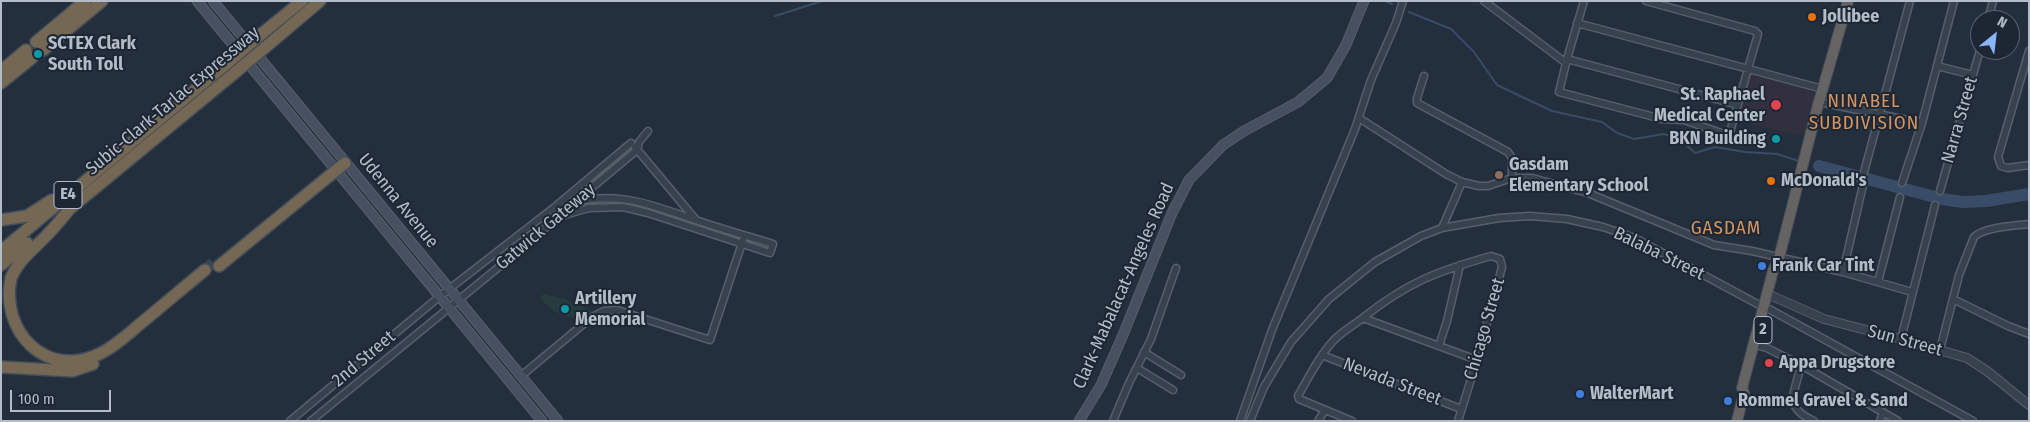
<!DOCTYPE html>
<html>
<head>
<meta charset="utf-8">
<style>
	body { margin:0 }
	#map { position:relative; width:2030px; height:422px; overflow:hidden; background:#242f3e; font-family:"Fira Sans Condensed",sans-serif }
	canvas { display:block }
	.frame { position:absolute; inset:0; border:2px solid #b4bcc9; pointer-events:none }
	.north { position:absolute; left:1970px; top:10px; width:50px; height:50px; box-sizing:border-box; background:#1d2633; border:1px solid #59626f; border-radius:50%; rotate:29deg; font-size:14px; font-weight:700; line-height:20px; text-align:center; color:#b4bcc9 }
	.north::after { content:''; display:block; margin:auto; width:18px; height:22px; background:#8ab4f8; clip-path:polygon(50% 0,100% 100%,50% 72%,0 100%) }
	.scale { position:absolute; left:10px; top:390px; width:101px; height:22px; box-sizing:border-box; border:2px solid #b4bcc9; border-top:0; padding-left:6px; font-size:15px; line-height:18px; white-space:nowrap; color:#b4bcc9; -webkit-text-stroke:4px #1d2633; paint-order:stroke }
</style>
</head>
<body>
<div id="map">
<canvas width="2030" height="422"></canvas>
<div class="frame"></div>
<div class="north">N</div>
<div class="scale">100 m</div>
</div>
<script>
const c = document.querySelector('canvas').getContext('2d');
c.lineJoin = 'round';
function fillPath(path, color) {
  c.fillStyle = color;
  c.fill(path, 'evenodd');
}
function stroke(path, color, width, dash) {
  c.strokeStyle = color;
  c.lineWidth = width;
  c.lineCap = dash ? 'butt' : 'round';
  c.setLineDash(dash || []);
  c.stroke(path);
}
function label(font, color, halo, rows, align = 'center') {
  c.font = font + ' "Fira Sans Condensed",sans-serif';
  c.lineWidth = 4;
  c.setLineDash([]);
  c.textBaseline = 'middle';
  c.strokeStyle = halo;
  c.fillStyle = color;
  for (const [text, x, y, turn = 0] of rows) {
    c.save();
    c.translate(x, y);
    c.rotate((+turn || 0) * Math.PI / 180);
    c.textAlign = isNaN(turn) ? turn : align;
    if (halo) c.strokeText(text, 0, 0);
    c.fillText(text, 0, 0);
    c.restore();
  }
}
fillPath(new Path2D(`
	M 1749,73 L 1816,90 L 1804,136 L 1736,121 Z`), '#32303f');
fillPath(new Path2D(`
	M 544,294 L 565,299 L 592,311 L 581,319 C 563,316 550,312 540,297 Z`), '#263c3f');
stroke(new Path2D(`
	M 1385,1 L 1392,4
	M 1409,12 L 1451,29 L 1474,52 L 1497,85 L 1552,111 L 1602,122 L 1617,133 L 1634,139 L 1664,134 L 1682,141 L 1695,153 L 1715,147 L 1745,152 L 1777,154 L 1799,161
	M 775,16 L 822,1`), '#394c67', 2);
stroke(new Path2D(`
	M 1819,166 L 1942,199 L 1963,202 L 1986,201 L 2029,194`), '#394c67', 12);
stroke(new Path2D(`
	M 205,270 L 215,261`), '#3a4453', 11, [11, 5.5]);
const minor = new Path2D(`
	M 1484,1 L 1566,63
	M 1584,1 L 1567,59 L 1559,92 L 1662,119 L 1684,120 L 1724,134 L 1730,132 L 1758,34 L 1755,31 L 1646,1
	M 1988,20 L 1993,1
	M 1577,23 L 1823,89
	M 2029,51 L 1998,157 L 2001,166 L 2008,168 L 2029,165
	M 1567,59 L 1738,105
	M 1937,66 L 1973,75
	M 1424,76 L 1417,98 L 1417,103 L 1508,152 L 1512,158 L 1512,178
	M 1819,102 L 1922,123
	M 1359,118 L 1446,174 L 1462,182 L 1479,186 L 1488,186 L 1512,178 L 1532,178 L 1588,193 L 1714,245 L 1752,251 L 1843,272 L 1912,292
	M 635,147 L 696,220
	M 1863,176 L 1910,1
	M 1902,183 L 1922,123 L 1954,1
	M 1940,191 L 1980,50
	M 556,206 C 614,189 642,202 696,220 C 722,229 747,236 773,244 L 770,253 L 648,213 L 623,207 L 589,208 L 561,216
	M 1442,228 L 1462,182
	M 1843,272 L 1863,185
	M 1878,282 L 1900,197
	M 1953,299 L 2008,326 L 2029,334
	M 1769,309 L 1973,421
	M 1363,318 L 1477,360
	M 1901,339 L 1935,205
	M 1439,346 L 1447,321 L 1460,265
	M 1759,346 L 1767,348 L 1801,365 L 1898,421
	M 1940,350 L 1959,275 L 1974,237 C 1984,227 2014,226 2029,224
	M 1144,352 L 1181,375
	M 1322,355 L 1461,409
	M 1801,365 C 1795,393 1782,407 1814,421
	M 1137,368 L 1173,390
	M 521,376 L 592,317 L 604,311 L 617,310 L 710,340 L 743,240
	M 290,421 L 439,297 L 556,206 L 631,143
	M 311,421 L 500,266 L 522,246 L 561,216 L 577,200 L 637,150 L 639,142 L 648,131
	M 1113,421 L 1129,383 L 1151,339 L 1176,268
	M 1240,421 L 1272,330 L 1355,129 L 1371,80 L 1396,23 L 1403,1
	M 1250,421 L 1264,387 L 1291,342 L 1329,299 L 1375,262 L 1421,236 L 1442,228 L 1499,218 L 1530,216 L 1567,219 L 1603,227 L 1635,238 L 1763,307
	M 1318,421 L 1325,410
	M 1352,421 L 1299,399 L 1298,396 C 1309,377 1319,356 1334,340 C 1343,331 1354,325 1364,317 C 1408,282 1438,271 1491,256 L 1500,259 L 1502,267 L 1477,360 L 1458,421
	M 1880,421 L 1883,413`);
const tertiary = new Path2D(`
	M 1772,296 L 1824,319 L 1901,339 L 1967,358 L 1987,371 L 2029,405`);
const secondary = new Path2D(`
	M 197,1 L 542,421
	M 213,1 L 558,421
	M 1079,421 L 1101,385 L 1123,335 L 1172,213 L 1189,180 L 1223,145 L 1244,131 L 1298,102 L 1327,78 L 1346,45 L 1364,1`);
const trunk = new Path2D(`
	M 1737,421 L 1744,393 L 1742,388 L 1773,271 L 1779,258 L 1818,105 L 1848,1`);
const motorway = new Path2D(`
	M 259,36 L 302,1
	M 36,42 L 85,1
	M 268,45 L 320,1
	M 43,50 L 102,1
	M 1,71 L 26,50
	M 1,83 L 32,58
	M 72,206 C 64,216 56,226 47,235 C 33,250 19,259 11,278 C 0,332 46,378 97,355 C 113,348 127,335 140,324 C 162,306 183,288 205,270
	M 67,211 L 237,71
	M 1,220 L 27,216 L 52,200
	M 1,251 L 230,61
	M 1,265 L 27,243
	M 219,266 L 345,163
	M 1,367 L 72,371 L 93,364`);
stroke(minor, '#565f6c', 9);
stroke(tertiary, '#565f6c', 10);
stroke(secondary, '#565f6c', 11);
stroke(trunk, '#434c59', 12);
stroke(motorway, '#434c59', 14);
stroke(minor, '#38414e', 6);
stroke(tertiary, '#38414e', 8);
stroke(secondary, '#465061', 9);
stroke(trunk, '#656462', 10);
stroke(motorway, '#746855', 11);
const motorwayBridge = new Path2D(`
	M 230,61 L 259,36
	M 237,71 L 268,45`);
stroke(motorwayBridge, '#434c59', 14, []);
stroke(motorwayBridge, '#746855', 11);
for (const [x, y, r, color] of [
	[1812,17,5,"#e8710a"],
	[38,54,5,"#0f9aa8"],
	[1776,105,6,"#e0444e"],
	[1776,139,5,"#0f9aa8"],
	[1499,175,5,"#8d6e63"],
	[1771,181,5,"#e8710a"],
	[1762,266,5,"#3f7fe0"],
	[565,309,5,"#0f9aa8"],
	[1769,363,5,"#e0444e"],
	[1580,394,5,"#3f7fe0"],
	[1728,401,5,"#3f7fe0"]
]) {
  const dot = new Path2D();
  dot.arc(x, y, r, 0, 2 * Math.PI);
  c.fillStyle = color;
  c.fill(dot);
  stroke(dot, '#1d2633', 2);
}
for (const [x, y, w] of [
	[68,195,28],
	[1763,330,18]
]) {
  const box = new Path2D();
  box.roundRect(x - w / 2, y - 13.5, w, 27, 4);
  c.fillStyle = '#1d2633';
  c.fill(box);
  stroke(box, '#b4bcc9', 1);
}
label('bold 16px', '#b4bcc9', null, [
	["E4",68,195],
	["2",1763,330]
]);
label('bold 18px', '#b4bcc9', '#1d2633', [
	["Jollibee",1822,17],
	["SCTEX Clark",48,44],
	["South Toll",48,65],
	["St. Raphael",1765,95,"right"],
	["Medical Center",1765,116,"right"],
	["BKN Building",1766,139,"right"],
	["Gasdam",1509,165],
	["Elementary School",1509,186],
	["McDonald's",1781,181],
	["Frank Car Tint",1772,266],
	["Artillery",575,299],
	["Memorial",575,320],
	["Appa Drugstore",1779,363],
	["WalterMart",1590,394],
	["Rommel Gravel & Sand",1738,401]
], 'left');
label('18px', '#b4bcc9', '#1d2633', [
	["Subic-Clark-Tarlac Expressway",173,101,-40],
	["Narra Street",1960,120,-74],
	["Udenna Avenue",398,201,51],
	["Gatwick Gateway",546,227,-40],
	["Balaba Street",1659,254,26],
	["Clark-Mabalacat-Angeles Road",1124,286,-66],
	["Chicago Street",1485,329,-74],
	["Sun Street",1905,341,15],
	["2nd Street",364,359,-40],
	["Nevada Street",1392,382,21]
]);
c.letterSpacing = '1px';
label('19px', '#d59563', '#1d2633', [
	["NINABEL",1864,102],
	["SUBDIVISION",1864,124],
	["GASDAM",1726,229]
]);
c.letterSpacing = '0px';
</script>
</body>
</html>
